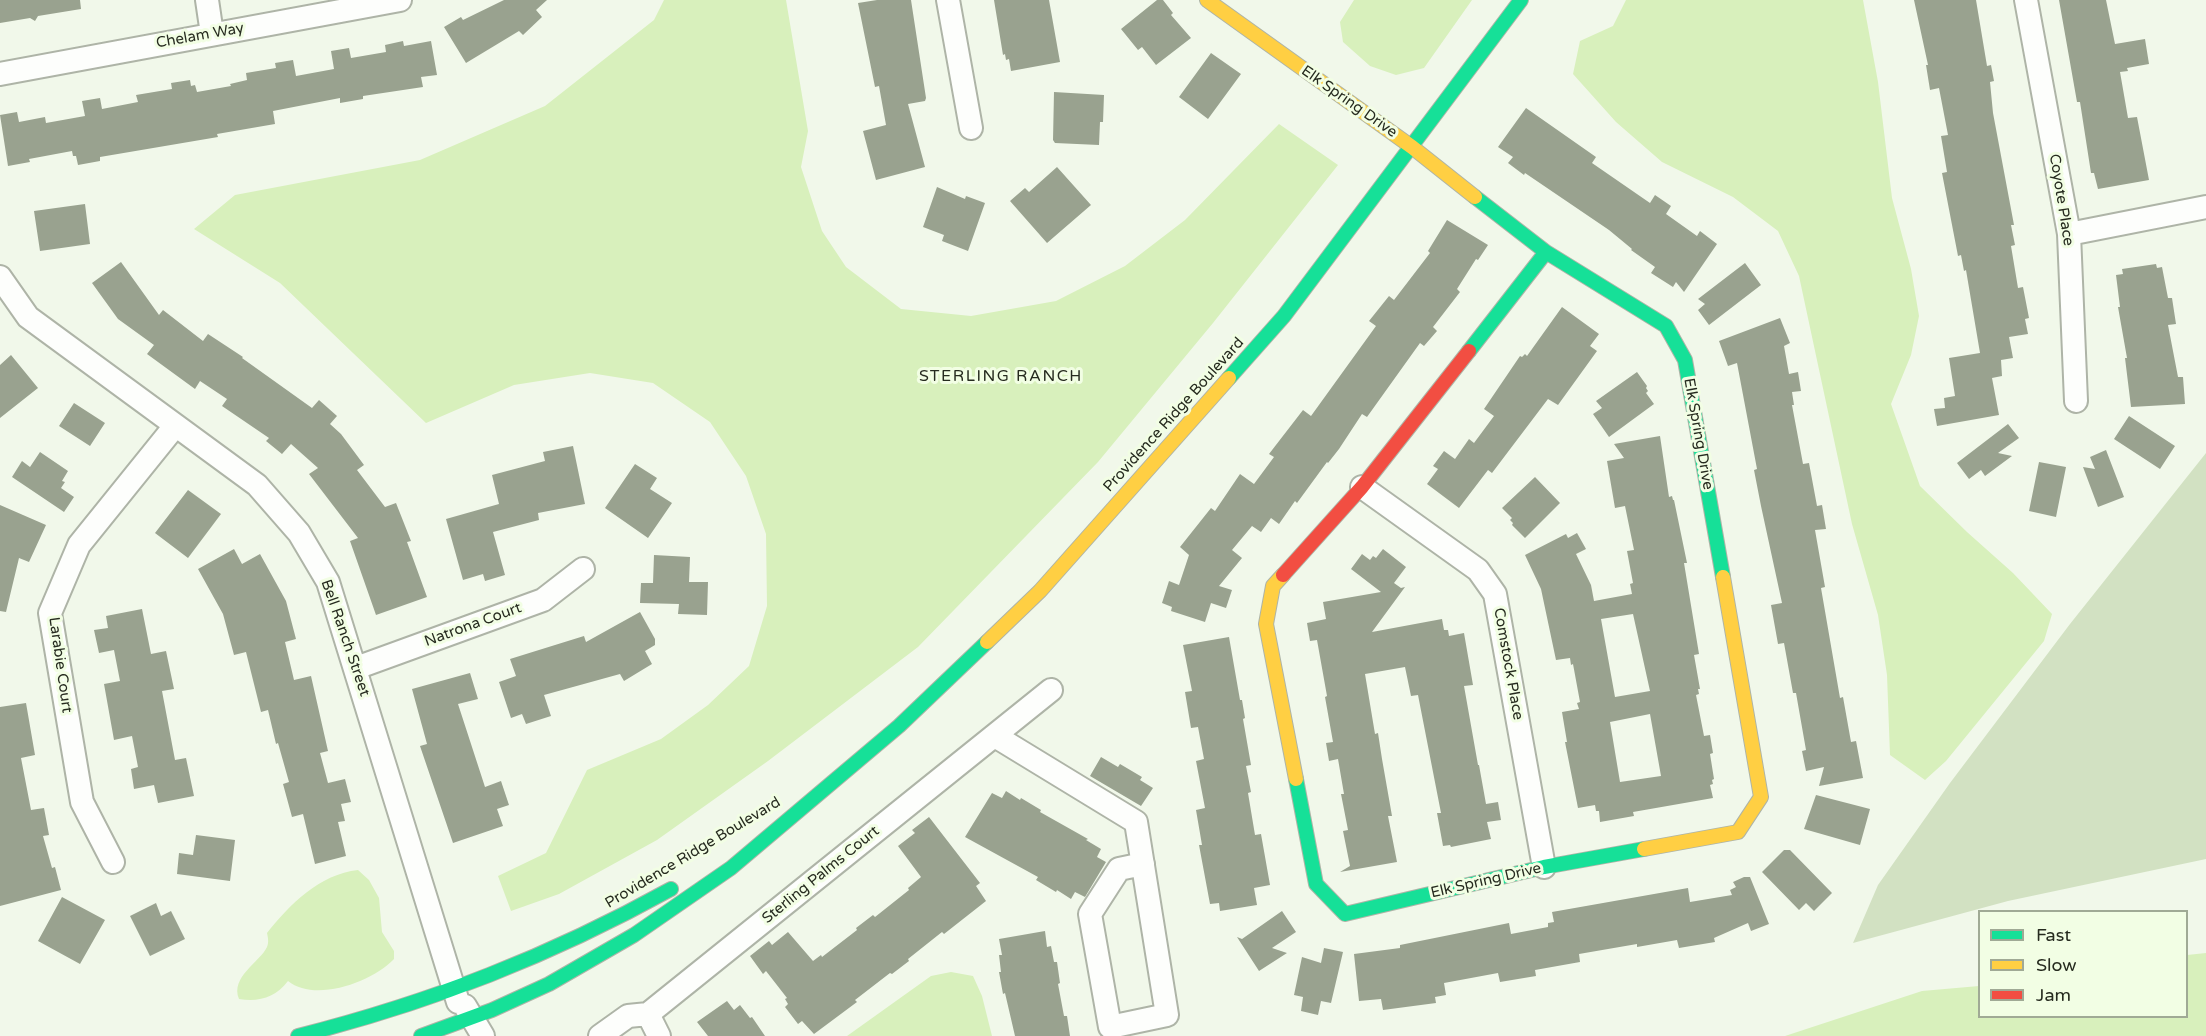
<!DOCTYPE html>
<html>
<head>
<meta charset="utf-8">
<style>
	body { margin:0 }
	#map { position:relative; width:2206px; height:1036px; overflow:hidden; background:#f1f8ea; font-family:"Varela Round",sans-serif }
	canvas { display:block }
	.legend { position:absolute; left:1978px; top:910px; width:210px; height:108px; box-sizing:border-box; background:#f2fee4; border:2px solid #a0aa95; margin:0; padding:8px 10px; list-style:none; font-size:18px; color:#262b1f }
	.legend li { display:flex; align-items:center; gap:12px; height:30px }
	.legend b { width:30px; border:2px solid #a0aa95 }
</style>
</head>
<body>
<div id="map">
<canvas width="2206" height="1036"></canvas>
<ul class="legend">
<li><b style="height:8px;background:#16e098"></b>Fast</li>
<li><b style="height:8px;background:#ffcf43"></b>Slow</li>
<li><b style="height:8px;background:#f24e42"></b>Jam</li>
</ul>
</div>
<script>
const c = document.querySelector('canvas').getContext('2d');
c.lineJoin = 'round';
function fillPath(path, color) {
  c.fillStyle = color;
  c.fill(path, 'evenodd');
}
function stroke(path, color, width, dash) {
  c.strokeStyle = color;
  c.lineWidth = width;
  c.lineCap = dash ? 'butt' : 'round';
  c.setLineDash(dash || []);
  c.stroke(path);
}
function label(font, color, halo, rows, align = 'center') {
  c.font = font + ' "Varela Round",sans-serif';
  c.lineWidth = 6;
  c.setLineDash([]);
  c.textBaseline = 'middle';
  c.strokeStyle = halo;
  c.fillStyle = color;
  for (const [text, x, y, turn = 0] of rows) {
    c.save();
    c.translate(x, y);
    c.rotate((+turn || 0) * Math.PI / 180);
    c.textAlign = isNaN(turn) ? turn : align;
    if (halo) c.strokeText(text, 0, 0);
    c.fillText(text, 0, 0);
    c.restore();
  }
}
fillPath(new Path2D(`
	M 2206,453 L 2206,859 L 2008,901 L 1853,943 L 1878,885 L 1950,783 L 2070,624 Z`), '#d2e1c2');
fillPath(new Path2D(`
	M 664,0 L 786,0 L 808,131 L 801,167 L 822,231 L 846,267 L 901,309 L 971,316 L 1056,301 L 1125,266 L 1185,220 L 1279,124 L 1338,165 L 1213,323 L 1098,462 L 918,647 L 768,761 L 657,840 L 559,894 L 511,911 L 498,876 L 546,853 L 587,770 L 661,739 L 708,705 L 749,666 L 767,606 L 766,534 L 746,476 L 710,422 L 653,383 L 590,373 L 514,385 L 426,423 L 280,283 L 194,229 L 235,195 L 420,160 L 545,106 L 654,20 Z
	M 1354,0 L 1472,0 L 1424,68 L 1396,75 L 1370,66 L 1343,42 L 1340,22 Z
	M 1626,0 L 1863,0 L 1878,82 L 1892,198 L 1911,269 L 1919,316 L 1911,355 L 1891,404 L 1920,486 L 1967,532 L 2013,573 L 2052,614 L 2044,641 L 1946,761 L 1925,780 L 1890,755 L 1887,675 L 1878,615 L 1852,524 L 1799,276 L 1778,231 L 1733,197 L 1662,162 L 1616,122 L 1573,74 L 1580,41 L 1613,26 Z
	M 358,870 L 369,880 L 379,898 L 382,932 L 394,951 L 394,959 C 372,982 315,1003 288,981 C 275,998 259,1002 239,999 C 230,977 260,962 267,947 C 269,942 268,938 267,933 C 289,905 320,874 358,870 Z
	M 2206,953 L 2206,1036 L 1785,1036 L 1922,991 L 1979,986 L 1980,1016 L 2186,1016 L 2187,955 Z
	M 951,972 L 973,976 L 982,996 L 992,1036 L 847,1036 L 931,976 Z`), '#d8f0bc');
fillPath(new Path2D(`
	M 0,0 L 80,0 L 81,9 L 38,16 L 35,21 L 30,18 L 0,23 Z
	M 504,0 L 547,0 L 536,10 L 542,17 L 523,35 L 519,31 L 466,63 L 444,27 L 461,17 L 463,20 Z
	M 877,0 L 911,0 L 926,98 L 925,101 L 908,104 L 925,167 L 876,180 L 863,131 L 886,125 L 879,86 L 875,87 L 858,3 Z
	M 994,0 L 1049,0 L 1060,62 L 1011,71 L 1009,59 L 1006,60 L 1005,54 L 1003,55 Z
	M 1157,0 L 1163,0 L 1173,13 L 1171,15 L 1191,38 L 1156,65 L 1142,47 L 1138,50 L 1121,29 Z
	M 1914,0 L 1976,0 L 1987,66 L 1991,65 L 1994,81 L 1990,82 L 1993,113 L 2014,225 L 2011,225 L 2015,245 L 2011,246 L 2018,288 L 2023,287 L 2029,318 L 2025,319 L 2028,334 L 2009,337 L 2013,358 L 2001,360 L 2002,376 L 1992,378 L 1999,415 L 1937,426 L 1934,409 L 1945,408 L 1944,398 L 1955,396 L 1949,358 L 1980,353 L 1966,270 L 1964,271 L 1961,255 L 1958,256 L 1942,173 L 1947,172 L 1941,136 L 1948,135 L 1939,88 L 1930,90 L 1926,65 L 1928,65 Z
	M 2059,0 L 2106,0 L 2115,44 L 2145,39 L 2149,64 L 2127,68 L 2128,71 L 2120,72 L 2128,118 L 2137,117 L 2149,180 L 2098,189 L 2094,173 L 2091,173 L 2080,102 L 2077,102 Z
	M 403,41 L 404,46 L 431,41 L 437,75 L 421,77 L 423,87 L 363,96 L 363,99 L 340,103 L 340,98 L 273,111 L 275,124 L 217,134 L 218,137 L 100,157 L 100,161 L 78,165 L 76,156 L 73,156 L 72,151 L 29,159 L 30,162 L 8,166 L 0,115 L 17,112 L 19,122 L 45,117 L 46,123 L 85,116 L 82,101 L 100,98 L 102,109 L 138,102 L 136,95 L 172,89 L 171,83 L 190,80 L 191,86 L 195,85 L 197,92 L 231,86 L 230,84 L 247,80 L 246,73 L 276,68 L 275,63 L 293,60 L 296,76 L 334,69 L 331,51 L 349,48 L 351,58 L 386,52 L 385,45 Z
	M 1211,53 L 1241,74 L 1208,119 L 1179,97 Z
	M 1054,92 L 1104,95 L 1103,122 L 1100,122 L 1099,145 L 1055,143 L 1053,140 Z
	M 1526,108 L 1596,157 L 1592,163 L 1650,203 L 1655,195 L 1671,206 L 1666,214 L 1697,236 L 1700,231 L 1717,244 L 1684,292 L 1676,282 L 1673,287 L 1651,273 L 1655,267 L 1631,250 L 1632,249 L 1609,230 L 1525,173 L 1524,175 L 1508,163 L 1513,157 L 1498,147 Z
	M 1057,167 L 1091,205 L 1047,243 L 1010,201 L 1025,188 L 1029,192 Z
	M 937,187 L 965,199 L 966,196 L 985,203 L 968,251 L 942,241 L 944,235 L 923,227 Z
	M 85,204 L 90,244 L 40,251 L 34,211 Z
	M 1447,220 L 1488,245 L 1478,260 L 1476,259 L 1457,289 L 1460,292 L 1433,327 L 1437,331 L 1424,346 L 1420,343 L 1367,417 L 1362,414 L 1339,449 L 1328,463 L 1327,462 L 1297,503 L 1295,501 L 1279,524 L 1271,518 L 1261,532 L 1252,526 L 1232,550 L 1242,558 L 1219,586 L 1232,590 L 1226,608 L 1211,603 L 1205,622 L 1171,611 L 1172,607 L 1162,603 L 1169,581 L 1179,585 L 1189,555 L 1180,547 L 1211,508 L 1215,511 L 1240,474 L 1254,484 L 1274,457 L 1269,454 L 1303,410 L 1311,416 L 1376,326 L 1369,321 L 1389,296 L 1394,300 L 1430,253 L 1428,251 Z
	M 121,262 L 159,315 L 163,310 L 203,341 L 208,334 L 243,357 L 242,358 L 312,408 L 319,400 L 337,416 L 330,424 L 341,434 L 364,465 L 357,470 L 385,507 L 396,503 L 411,541 L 407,542 L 427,597 L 376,615 L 350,541 L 358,538 L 309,474 L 318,468 L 291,444 L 282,454 L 266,441 L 269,438 L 222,406 L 227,399 L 200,381 L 195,389 L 147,354 L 154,345 L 118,319 L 92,283 Z
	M 1745,263 L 1761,285 L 1709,325 L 1698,310 L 1705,304 L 1698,299 Z
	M 2156,264 L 2157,268 L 2162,267 L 2168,298 L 2172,298 L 2176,324 L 2168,325 L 2178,377 L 2183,377 L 2185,404 L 2131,407 L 2125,358 L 2127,358 L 2118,307 L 2120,307 L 2116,275 L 2123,274 L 2122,269 Z
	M 1562,307 L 1599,334 L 1590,346 L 1597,351 L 1558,405 L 1548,399 L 1492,473 L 1488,470 L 1459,508 L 1427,484 L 1438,469 L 1433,466 L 1444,451 L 1455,459 L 1469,439 L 1474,443 L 1494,416 L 1484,409 L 1520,356 L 1522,357 L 1525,354 L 1527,356 Z
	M 1780,318 L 1790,343 L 1784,346 L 1789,374 L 1798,372 L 1801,391 L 1792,392 L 1794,405 L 1792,405 L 1803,464 L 1809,463 L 1817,506 L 1822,505 L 1826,529 L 1815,530 L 1825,587 L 1821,588 L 1840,698 L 1843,697 L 1851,742 L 1856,741 L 1863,778 L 1819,786 L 1824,767 L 1806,771 L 1802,751 L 1806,750 L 1796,693 L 1793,693 L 1784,643 L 1778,644 L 1771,605 L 1782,603 L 1761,506 L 1754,470 L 1757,469 L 1737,363 L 1728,366 L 1719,341 Z
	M 11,355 L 38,388 L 0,418 L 0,365 Z
	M 1637,372 L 1647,386 L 1646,388 L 1648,391 L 1646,393 L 1654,404 L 1609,437 L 1593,414 L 1602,408 L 1596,401 Z
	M 74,403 L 105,423 L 90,446 L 59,426 Z
	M 2129,416 L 2175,446 L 2160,469 L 2114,439 Z
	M 2008,424 L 2019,438 L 1998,453 L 2012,456 L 1985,476 L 1981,470 L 1969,479 L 1957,463 Z
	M 1660,436 L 1669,497 L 1672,496 L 1673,500 L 1674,500 L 1687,563 L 1684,563 L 1699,654 L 1694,655 L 1700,689 L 1698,689 L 1699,694 L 1696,695 L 1704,736 L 1710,735 L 1713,753 L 1710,754 L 1714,779 L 1712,780 L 1713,784 L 1710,785 L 1713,798 L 1633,812 L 1634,816 L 1600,822 L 1599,811 L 1596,811 L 1595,805 L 1578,808 L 1565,742 L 1567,742 L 1562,712 L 1579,709 L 1577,703 L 1580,702 L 1573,664 L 1571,665 L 1570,658 L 1556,660 L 1541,589 L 1525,555 L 1566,534 L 1568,538 L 1577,533 L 1586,549 L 1576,554 L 1591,585 L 1594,601 L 1632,594 L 1630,584 L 1633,583 L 1627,551 L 1634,550 L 1625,506 L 1615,508 L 1607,461 L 1624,458 L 1614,444 ZM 1633,614 L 1650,691 L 1615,697 L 1601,619 ZM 1650,714 L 1661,776 L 1620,782 L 1610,722 Z
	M 573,446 L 585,504 L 538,513 L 539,520 L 493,532 L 505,575 L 485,581 L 483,574 L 463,580 L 446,519 L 499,504 L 492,475 L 545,461 L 543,452 Z
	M 2106,450 L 2124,497 L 2098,507 L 2083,467 L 2095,469 L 2090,457 Z
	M 40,452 L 68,471 L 62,481 L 65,482 L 61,488 L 74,497 L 64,512 L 12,477 L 22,461 L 30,467 Z
	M 2039,462 L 2066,467 L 2056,517 L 2029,511 Z
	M 635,464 L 657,478 L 650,489 L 672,503 L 648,538 L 605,508 Z
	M 1535,477 L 1560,503 L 1525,538 L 1512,525 L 1513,523 L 1510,520 L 1512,518 L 1502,508 Z
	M 188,490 L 221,514 L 188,558 L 155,533 Z
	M 0,505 L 46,525 L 29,562 L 19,558 L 6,612 L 0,611 Z
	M 234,549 L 242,564 L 260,554 L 286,601 L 296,639 L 285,642 L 294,680 L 311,676 L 328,751 L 320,753 L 328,783 L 345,779 L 351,802 L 341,804 L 345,821 L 338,822 L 346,856 L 315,864 L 303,814 L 292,817 L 283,784 L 289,782 L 278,743 L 276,744 L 268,710 L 261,712 L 246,652 L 234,655 L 223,614 L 198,569 Z
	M 1383,549 L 1406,567 L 1394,583 L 1401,588 L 1405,587 L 1372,632 L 1442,619 L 1444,630 L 1448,630 L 1449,636 L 1464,633 L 1473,685 L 1464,686 L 1478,765 L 1479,765 L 1486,804 L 1498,802 L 1501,820 L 1487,822 L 1491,839 L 1451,847 L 1450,845 L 1443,846 L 1437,813 L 1441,813 L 1418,695 L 1411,696 L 1405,667 L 1365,674 L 1375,734 L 1378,733 L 1382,759 L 1392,816 L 1388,816 L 1397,862 L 1340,872 L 1350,866 L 1343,831 L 1348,830 L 1341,794 L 1344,794 L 1338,759 L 1329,761 L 1326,743 L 1333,742 L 1325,697 L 1327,696 L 1317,640 L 1310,641 L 1307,623 L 1326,619 L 1323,602 L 1381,592 L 1351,569 L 1362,554 L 1370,560 L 1373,556 L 1376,558 Z
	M 654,555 L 690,557 L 689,582 L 708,582 L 707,615 L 678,614 L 679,604 L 640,603 L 641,583 L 653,583 Z
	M 142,609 L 151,654 L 166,651 L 174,689 L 162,691 L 175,760 L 186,758 L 194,796 L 158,803 L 154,785 L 134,789 L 131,769 L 138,767 L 132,736 L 114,740 L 104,684 L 120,681 L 114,650 L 99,653 L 94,630 L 108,628 L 106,616 Z
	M 640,612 L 655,639 L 655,645 L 645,651 L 652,664 L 624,681 L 620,674 L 544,695 L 551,716 L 526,724 L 522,714 L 511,718 L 499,682 L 516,676 L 510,659 L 584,636 L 586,642 Z
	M 1229,637 L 1240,700 L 1242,700 L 1245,718 L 1243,719 L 1251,765 L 1246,766 L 1251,792 L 1248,793 L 1255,835 L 1261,834 L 1270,885 L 1254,888 L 1257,905 L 1220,911 L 1219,903 L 1210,904 L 1199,845 L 1202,845 L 1196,810 L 1205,808 L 1196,761 L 1204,759 L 1198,727 L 1191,728 L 1185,692 L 1192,691 L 1183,645 Z
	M 470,673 L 478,699 L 458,704 L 485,787 L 501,781 L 509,805 L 497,809 L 503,826 L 453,843 L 420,746 L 427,744 L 412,689 Z
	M 26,703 L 35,755 L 21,758 L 31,810 L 44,808 L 49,835 L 43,836 L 52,868 L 55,867 L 61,890 L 0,906 L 0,707 Z
	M 1101,757 L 1118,767 L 1120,764 L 1142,777 L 1140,780 L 1153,788 L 1141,806 L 1090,776 Z
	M 1006,791 L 1020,800 L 1021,798 L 1041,810 L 1040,812 L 1088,839 L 1086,840 L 1101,849 L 1097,857 L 1106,862 L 1085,897 L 1075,892 L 1071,899 L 1057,890 L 1056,892 L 1036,880 L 1038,877 L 965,837 L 992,793 L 1002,798 Z
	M 1816,795 L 1870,809 L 1860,845 L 1804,829 Z
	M 929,817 L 980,883 L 976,886 L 986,901 L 944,934 L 942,932 L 908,959 L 909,961 L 892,974 L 890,973 L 855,1000 L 857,1002 L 814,1034 L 802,1021 L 798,1024 L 785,1007 L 788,1004 L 785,999 L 787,998 L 766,971 L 763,974 L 750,956 L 769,941 L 772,945 L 788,932 L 813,961 L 821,955 L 822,957 L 857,930 L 856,928 L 873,915 L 875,917 L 909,890 L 908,888 L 921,877 L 898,846 L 915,833 L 912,830 Z
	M 196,835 L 235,840 L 230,881 L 177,874 L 179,853 L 193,855 Z
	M 1784,850 L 1790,850 L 1832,893 L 1814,911 L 1806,903 L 1799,910 L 1762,872 Z
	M 1744,877 L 1750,877 L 1769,924 L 1751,931 L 1748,923 L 1714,938 L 1715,942 L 1679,948 L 1677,940 L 1637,947 L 1637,944 L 1579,954 L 1580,962 L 1535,970 L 1536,976 L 1500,982 L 1498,973 L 1444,983 L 1446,995 L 1435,997 L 1436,1003 L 1383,1010 L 1381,999 L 1359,1001 L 1354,954 L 1400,948 L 1400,945 L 1509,923 L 1511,934 L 1548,927 L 1548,923 L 1554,922 L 1552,912 L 1688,888 L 1690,902 L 1732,895 L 1730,890 L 1736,887 L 1733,882 Z
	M 62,897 L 105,920 L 80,964 L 38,941 Z
	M 156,903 L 161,916 L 171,911 L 185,939 L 150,956 L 130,916 Z
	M 1282,911 L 1296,932 L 1272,948 L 1287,953 L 1259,971 L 1237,937 L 1242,939 Z
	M 1045,931 L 1047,947 L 1051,946 L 1054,962 L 1057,962 L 1060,983 L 1058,984 L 1064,1016 L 1067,1016 L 1070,1036 L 1015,1036 L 1005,993 L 1003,994 L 999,972 L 1001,972 L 999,955 L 1002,955 L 999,939 Z
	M 1324,948 L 1343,952 L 1331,1003 L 1321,1001 L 1318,1015 L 1301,1011 L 1303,997 L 1294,995 L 1302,957 L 1321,963 Z
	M 727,1001 L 734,1010 L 740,1005 L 750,1018 L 752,1017 L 765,1036 L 708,1036 L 697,1022 Z`), '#99a28f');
const street = new Path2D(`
	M 207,0 L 212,34
	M 948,0 L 971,128
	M 2026,0 L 2069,234 L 2076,401
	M 0,74 L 400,0
	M 2069,234 L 2206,207
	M 0,277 L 28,317 L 257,485 L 299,533 L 328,582 L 458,1002
	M 1362,487 L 1478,570 L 1495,594 L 1544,867
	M 356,668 L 543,600 L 583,569
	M 995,736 L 1136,822 L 1167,1015 L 1110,1027 L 1090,914 L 1119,869 L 1143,864
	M 113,862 L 82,802 L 50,613 L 79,545 L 175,426
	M 465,1006 L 483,1036
	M 648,1014 L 1051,690
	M 600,1036 L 628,1016 L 648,1014 L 659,1036`);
const fast = new Path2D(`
	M 1475,197 L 1546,252 L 1666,326 L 1685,360 L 1723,577
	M 1469,351 L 1546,252
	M 1229,378 L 1284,316 L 1521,0
	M 1296,779 L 1316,884 L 1345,914 L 1544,867 L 1644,849
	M 298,1036 C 432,1002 550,956 671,889
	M 421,1036 L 492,1010 L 549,984 L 634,935 L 731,868 L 899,726 L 987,642`);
const slow = new Path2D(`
	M 1207,0 L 1412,147 L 1475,197
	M 1283,575 L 1273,586 L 1266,624 L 1296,779
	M 987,642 L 1040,591 L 1229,378
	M 1644,849 L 1738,832 L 1761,797 L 1723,577`);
const jam = new Path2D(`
	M 1283,575 L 1362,487 L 1469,351`);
stroke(street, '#aeb4a7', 26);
stroke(fast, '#aeb4a7', 16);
stroke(slow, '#aeb4a7', 16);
stroke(jam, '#aeb4a7', 16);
stroke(street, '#fdfefc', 22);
stroke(fast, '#16e098', 14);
stroke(slow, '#ffcf43', 14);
stroke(jam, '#f24e42', 14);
label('15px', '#262b1f', '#f2fee4', [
	["Chelam Way",200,36,-10],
	["Elk Spring Drive",1349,102,35],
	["Coyote Place",2061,200,81],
	["Providence Ridge Boulevard",1174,415,-48],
	["Elk Spring Drive",1698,434,80],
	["Natrona Court",473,625,-20],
	["Bell Ranch Street",345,638,71],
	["Comstock Place",1508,664,80],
	["Larabie Court",60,665,82],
	["Providence Ridge Boulevard",693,853,-31],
	["Sterling Palms Court",821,875,-39],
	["Elk Spring Drive",1486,881,-13]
]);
c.letterSpacing = '1.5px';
label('16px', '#262b1f', '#f2fee4', [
	["STERLING RANCH",1001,377]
]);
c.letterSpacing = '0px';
</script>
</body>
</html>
